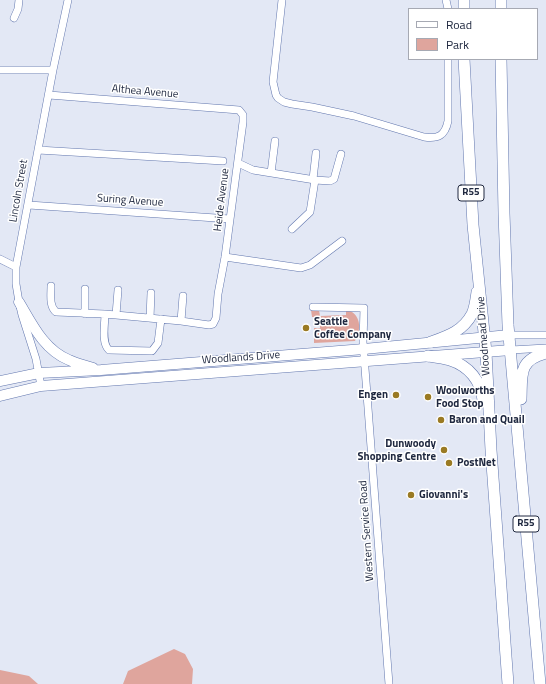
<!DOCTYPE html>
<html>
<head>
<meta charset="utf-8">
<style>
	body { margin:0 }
	#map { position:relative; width:546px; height:684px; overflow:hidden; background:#e3e8f5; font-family:"Titillium Web",sans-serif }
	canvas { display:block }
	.legend { position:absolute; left:408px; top:8px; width:130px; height:52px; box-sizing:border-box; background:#fff; border:1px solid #a6a9b3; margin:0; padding:5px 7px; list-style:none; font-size:12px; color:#202940 }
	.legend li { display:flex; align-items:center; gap:8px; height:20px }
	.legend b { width:20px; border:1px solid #a6a9b3 }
</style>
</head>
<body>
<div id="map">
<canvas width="546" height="684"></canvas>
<ul class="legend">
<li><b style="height:5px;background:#fff"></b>Road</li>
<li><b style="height:11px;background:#dfa59d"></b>Park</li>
</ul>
</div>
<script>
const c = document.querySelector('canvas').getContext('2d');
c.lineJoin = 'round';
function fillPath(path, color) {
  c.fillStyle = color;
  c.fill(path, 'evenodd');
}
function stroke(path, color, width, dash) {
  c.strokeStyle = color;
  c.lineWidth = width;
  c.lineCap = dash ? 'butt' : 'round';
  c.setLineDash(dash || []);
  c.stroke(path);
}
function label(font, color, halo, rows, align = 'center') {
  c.font = font + ' "Titillium Web",sans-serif';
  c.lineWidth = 3;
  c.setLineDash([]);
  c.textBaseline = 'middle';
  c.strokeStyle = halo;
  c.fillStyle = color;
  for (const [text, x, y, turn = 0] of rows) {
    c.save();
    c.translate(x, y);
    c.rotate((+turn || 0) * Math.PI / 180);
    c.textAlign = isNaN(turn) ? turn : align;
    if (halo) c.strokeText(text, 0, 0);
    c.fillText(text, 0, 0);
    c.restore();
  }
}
fillPath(new Path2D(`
	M 346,309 C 361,314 362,328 355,341 L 314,343 L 314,328 L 320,328 L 320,317 L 312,317 L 311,310 L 319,310 L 320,316 L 346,315 Z
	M 174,649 L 185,654 L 193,669 L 192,684 L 123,684 L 128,671 Z
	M 0,670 L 29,676 L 38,684 L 0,684 Z`), '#dfa59d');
const minor = new Path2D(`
	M 282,0 L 273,82 L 276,95 L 278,98 L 284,102 L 292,104 L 312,107 L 354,116 L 424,137 C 438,139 445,136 448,121 L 448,59
	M 446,0 L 448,9
	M 14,18 L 18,9 L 19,0
	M 0,70 L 53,70
	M 49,95 L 239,110 L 243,115 L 243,122 L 225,257 L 218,294 L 216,318 L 213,324 L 209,325 L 181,321 L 105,314 L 56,312 C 49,306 51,295 51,286
	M 38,150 L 223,161
	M 238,163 L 253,170 L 315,180 L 310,212 L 292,229
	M 271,173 L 275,141
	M 313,179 L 316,153
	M 315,180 L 330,181 L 334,179 L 341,154
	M 29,205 L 230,219
	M 225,257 L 301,268 L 310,265 L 342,241
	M 0,259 L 16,267
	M 313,307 L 364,308 L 363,342 L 389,684
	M 85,314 L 85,289
	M 105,314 C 105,324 101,343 109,350 L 152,351 L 158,343 L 161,319
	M 116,315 L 118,290
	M 150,318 L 151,293
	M 181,321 L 183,296
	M 509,335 L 546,335
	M 511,350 L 546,348
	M 41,386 L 36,359 L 22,315 L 19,302 L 16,284 L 16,267 L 53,70 L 68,0`);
const secondary = new Path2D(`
	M 19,302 C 32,324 44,350 69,360 C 77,364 85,365 93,368
	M 0,381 L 39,373 L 101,370 L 364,349 L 509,335
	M 0,396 L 41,386 L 511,350`);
const primary = new Path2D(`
	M 464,9 L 464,0
	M 501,9 L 501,0
	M 464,59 L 473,225 L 486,352 L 491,450 L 508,684
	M 501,59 L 504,213 L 508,325 L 540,684
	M 431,342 C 448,336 463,331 472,314 C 475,308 476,299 477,292
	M 428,356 C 435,357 443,358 450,360 C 469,366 481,381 483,400
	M 521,399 C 522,375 518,360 546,353`);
stroke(minor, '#6176ae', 8);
stroke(secondary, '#6176ae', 11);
stroke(primary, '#6176ae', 12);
stroke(minor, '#fff', 7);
stroke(secondary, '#fff', 10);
stroke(primary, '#fff', 11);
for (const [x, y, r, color] of [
	[306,328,4,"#9a7a23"],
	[396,395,4,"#9a7a23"],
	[428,397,4,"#9a7a23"],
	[441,420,4,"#9a7a23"],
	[444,450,4,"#9a7a23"],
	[449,463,4,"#9a7a23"],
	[411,495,4,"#9a7a23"]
]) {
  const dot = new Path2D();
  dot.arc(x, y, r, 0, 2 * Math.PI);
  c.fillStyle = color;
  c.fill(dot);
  stroke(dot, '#fff', 1.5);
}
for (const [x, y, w] of [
	[471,193,26],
	[526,524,26]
]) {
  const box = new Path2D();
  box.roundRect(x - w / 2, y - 8, w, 16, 3);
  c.fillStyle = '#fff';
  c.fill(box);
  stroke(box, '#202940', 1);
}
label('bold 10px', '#202940', null, [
	["R55",471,193],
	["R55",526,524]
]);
label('11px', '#202940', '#fff', [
	["Althea Avenue",145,92,5],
	["Lincoln Street",19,191,-80],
	["Heide Avenue",222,200,-83],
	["Suring Avenue",130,201,4],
	["Woodmead Drive",484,336,-94],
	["Woodlands Drive",241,358,-4],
	["Western Service Road",367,531,-94]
]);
label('bold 11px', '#202940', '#fff', [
	["Seattle",314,322],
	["Coffee Company",314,335],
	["Woolworths",436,391],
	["Food Stop",436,404],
	["Engen",388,395,"right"],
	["Baron and Quail",449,420],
	["Dunwoody",436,444,"right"],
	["Shopping Centre",436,457,"right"],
	["PostNet",457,463],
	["Giovanni's",419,495]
], 'left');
</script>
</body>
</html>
